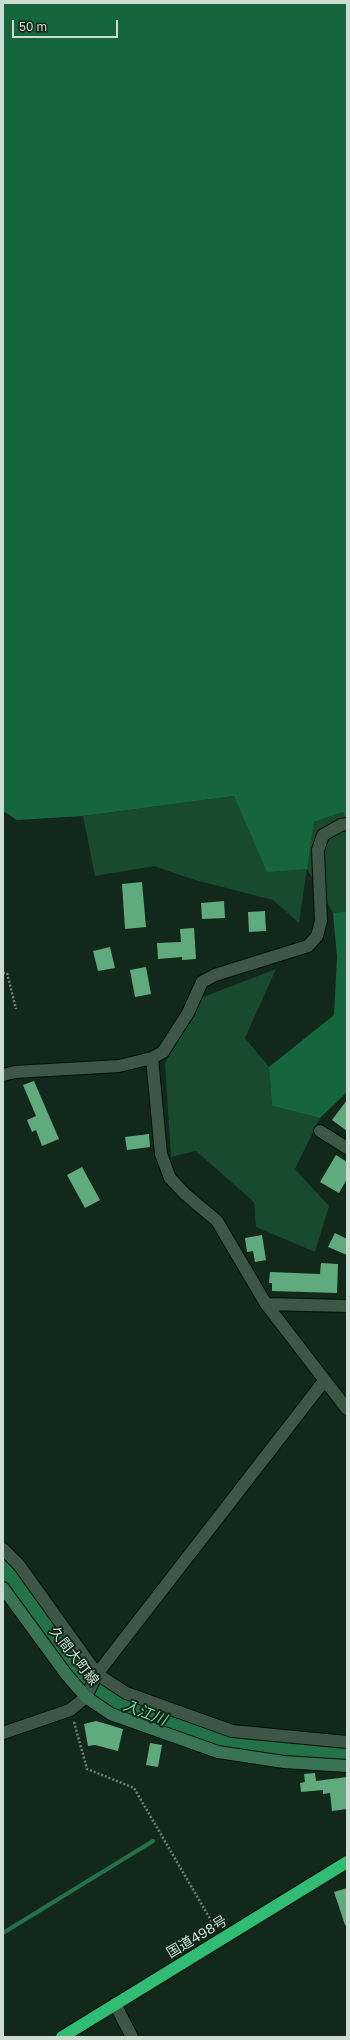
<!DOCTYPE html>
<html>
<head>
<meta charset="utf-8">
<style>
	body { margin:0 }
	#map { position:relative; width:350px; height:2040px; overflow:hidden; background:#11281a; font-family:"Golos Text",sans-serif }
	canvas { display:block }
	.frame { position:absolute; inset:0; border:4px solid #cddcd2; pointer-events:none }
	.scale { position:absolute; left:12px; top:20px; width:106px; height:18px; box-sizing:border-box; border:2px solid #cddcd2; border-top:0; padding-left:5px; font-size:12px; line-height:14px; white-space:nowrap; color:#cddcd2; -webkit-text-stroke:3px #11281a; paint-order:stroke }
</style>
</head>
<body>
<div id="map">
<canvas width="350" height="2040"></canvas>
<div class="frame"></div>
<div class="scale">50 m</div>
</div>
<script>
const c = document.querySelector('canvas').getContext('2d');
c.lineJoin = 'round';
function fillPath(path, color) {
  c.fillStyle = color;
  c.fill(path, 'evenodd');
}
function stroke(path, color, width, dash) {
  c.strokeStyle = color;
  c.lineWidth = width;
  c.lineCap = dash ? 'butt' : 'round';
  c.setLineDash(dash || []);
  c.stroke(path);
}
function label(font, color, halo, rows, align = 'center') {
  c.font = font + ' "Golos Text","Noto Sans JP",sans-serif';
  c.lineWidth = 4;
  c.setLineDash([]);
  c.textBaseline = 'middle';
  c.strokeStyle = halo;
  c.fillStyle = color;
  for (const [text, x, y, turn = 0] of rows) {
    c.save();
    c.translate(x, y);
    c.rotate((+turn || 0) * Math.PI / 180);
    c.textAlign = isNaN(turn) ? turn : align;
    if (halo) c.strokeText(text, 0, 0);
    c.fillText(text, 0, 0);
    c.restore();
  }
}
fillPath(new Path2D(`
	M 234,796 L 306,869 L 314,822 L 343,812 L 347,820 L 347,911 L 333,913 L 307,869 L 299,923 L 273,900 L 195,880 L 154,866 L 95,876 L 83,816 Z
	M 276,969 L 245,1038 L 269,1067 L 272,1106 L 320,1118 L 295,1169 L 329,1206 L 315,1252 L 256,1227 L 254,1202 L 196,1151 L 171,1157 L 165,1063 L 203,997 Z`), '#184a2d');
fillPath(new Path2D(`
	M 3,3 L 347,3 L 347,820 L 343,812 L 314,822 L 307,869 L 267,872 L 234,796 L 83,816 L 17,820 L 3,811 Z
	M 347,911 L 347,1092 L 320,1118 L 272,1106 L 269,1067 L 334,1015 L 337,957 L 333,913 Z`), '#15663c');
stroke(new Path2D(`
	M 3,1933 L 153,1841`), '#247247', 4);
stroke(new Path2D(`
	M 3,1567 L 15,1579 L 82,1675 L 121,1706 L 218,1740 L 285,1752 L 347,1756`), '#247247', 25);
fillPath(new Path2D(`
	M 142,882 L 146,927 L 125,929 L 122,884 Z
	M 224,901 L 225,918 L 202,919 L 201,903 Z
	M 265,911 L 266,931 L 249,932 L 248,912 Z
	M 194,928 L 196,959 L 182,960 L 182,957 L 158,959 L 157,943 L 181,942 L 180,929 Z
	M 110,947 L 115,968 L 98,971 L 93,951 Z
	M 146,967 L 151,994 L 135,997 L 130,970 Z
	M 34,1081 L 59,1139 L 42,1146 L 36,1130 L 32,1132 L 27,1120 L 36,1116 L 23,1085 Z
	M 347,1100 L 347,1131 L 332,1120 Z
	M 149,1134 L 150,1147 L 127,1150 L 125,1137 Z
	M 336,1155 L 347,1162 L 347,1179 L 339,1193 L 320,1182 Z
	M 82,1167 L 100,1200 L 85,1208 L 67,1175 Z
	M 335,1233 L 347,1239 L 347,1255 L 328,1247 Z
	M 262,1235 L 266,1260 L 255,1262 L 253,1251 L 247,1252 L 245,1238 Z
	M 321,1263 L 338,1264 L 337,1293 L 272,1291 L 272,1283 L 269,1283 L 270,1272 L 320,1274 Z
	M 96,1721 L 123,1729 L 118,1751 L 95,1745 L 88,1746 L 84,1724 Z
	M 150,1743 L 162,1745 L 158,1767 L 146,1765 Z
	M 315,1773 L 316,1781 L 347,1777 L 347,1809 L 332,1811 L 330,1793 L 323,1794 L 323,1790 L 301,1792 L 300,1783 L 305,1782 L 304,1774 Z
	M 347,1888 L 347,1925 L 345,1925 L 334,1892 Z`), '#60ab7d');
const street = new Path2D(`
	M 152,1058 L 161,1154 L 170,1178 L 185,1194 L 217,1221 L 266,1304 L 347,1409
	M 3,1075 L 15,1072 L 119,1066 L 152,1058 L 163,1052 L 188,1013 L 202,982 L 215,975 L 308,946 L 317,936 L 321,921 L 318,850 L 323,835 L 341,825 L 347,824
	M 320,1131 L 347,1148
	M 266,1304 L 347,1306
	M 3,1549 L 19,1565 L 97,1674 L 126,1693 L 232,1731 L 347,1742
	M 3,1733 L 70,1710 L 86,1697 L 97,1674 L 324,1381
	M 115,2004 L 132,2037`);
const secondary = new Path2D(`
	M 3,1588 L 66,1674 L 86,1697 L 111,1714 L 218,1752 L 284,1762 L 347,1766`);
const highway = new Path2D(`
	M 62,2037 L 347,1862`);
stroke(street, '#001105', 14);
stroke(secondary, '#001105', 14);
stroke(highway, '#001105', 14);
stroke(new Path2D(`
	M 3,973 L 7,973 L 16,1009
	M 74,1722 L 87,1769 L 134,1788 L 216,1929`), '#6d8074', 2.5, [2, 2]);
stroke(street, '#3d5646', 12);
stroke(secondary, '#397554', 12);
stroke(highway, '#30bd73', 12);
label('14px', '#cddcd2', '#11281a', [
	["久間大町線",74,1656,52],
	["国道498号",197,1937,-31]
]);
label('italic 15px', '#72d99a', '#11281a', [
	["入江川",145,1713,21]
]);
</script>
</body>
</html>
